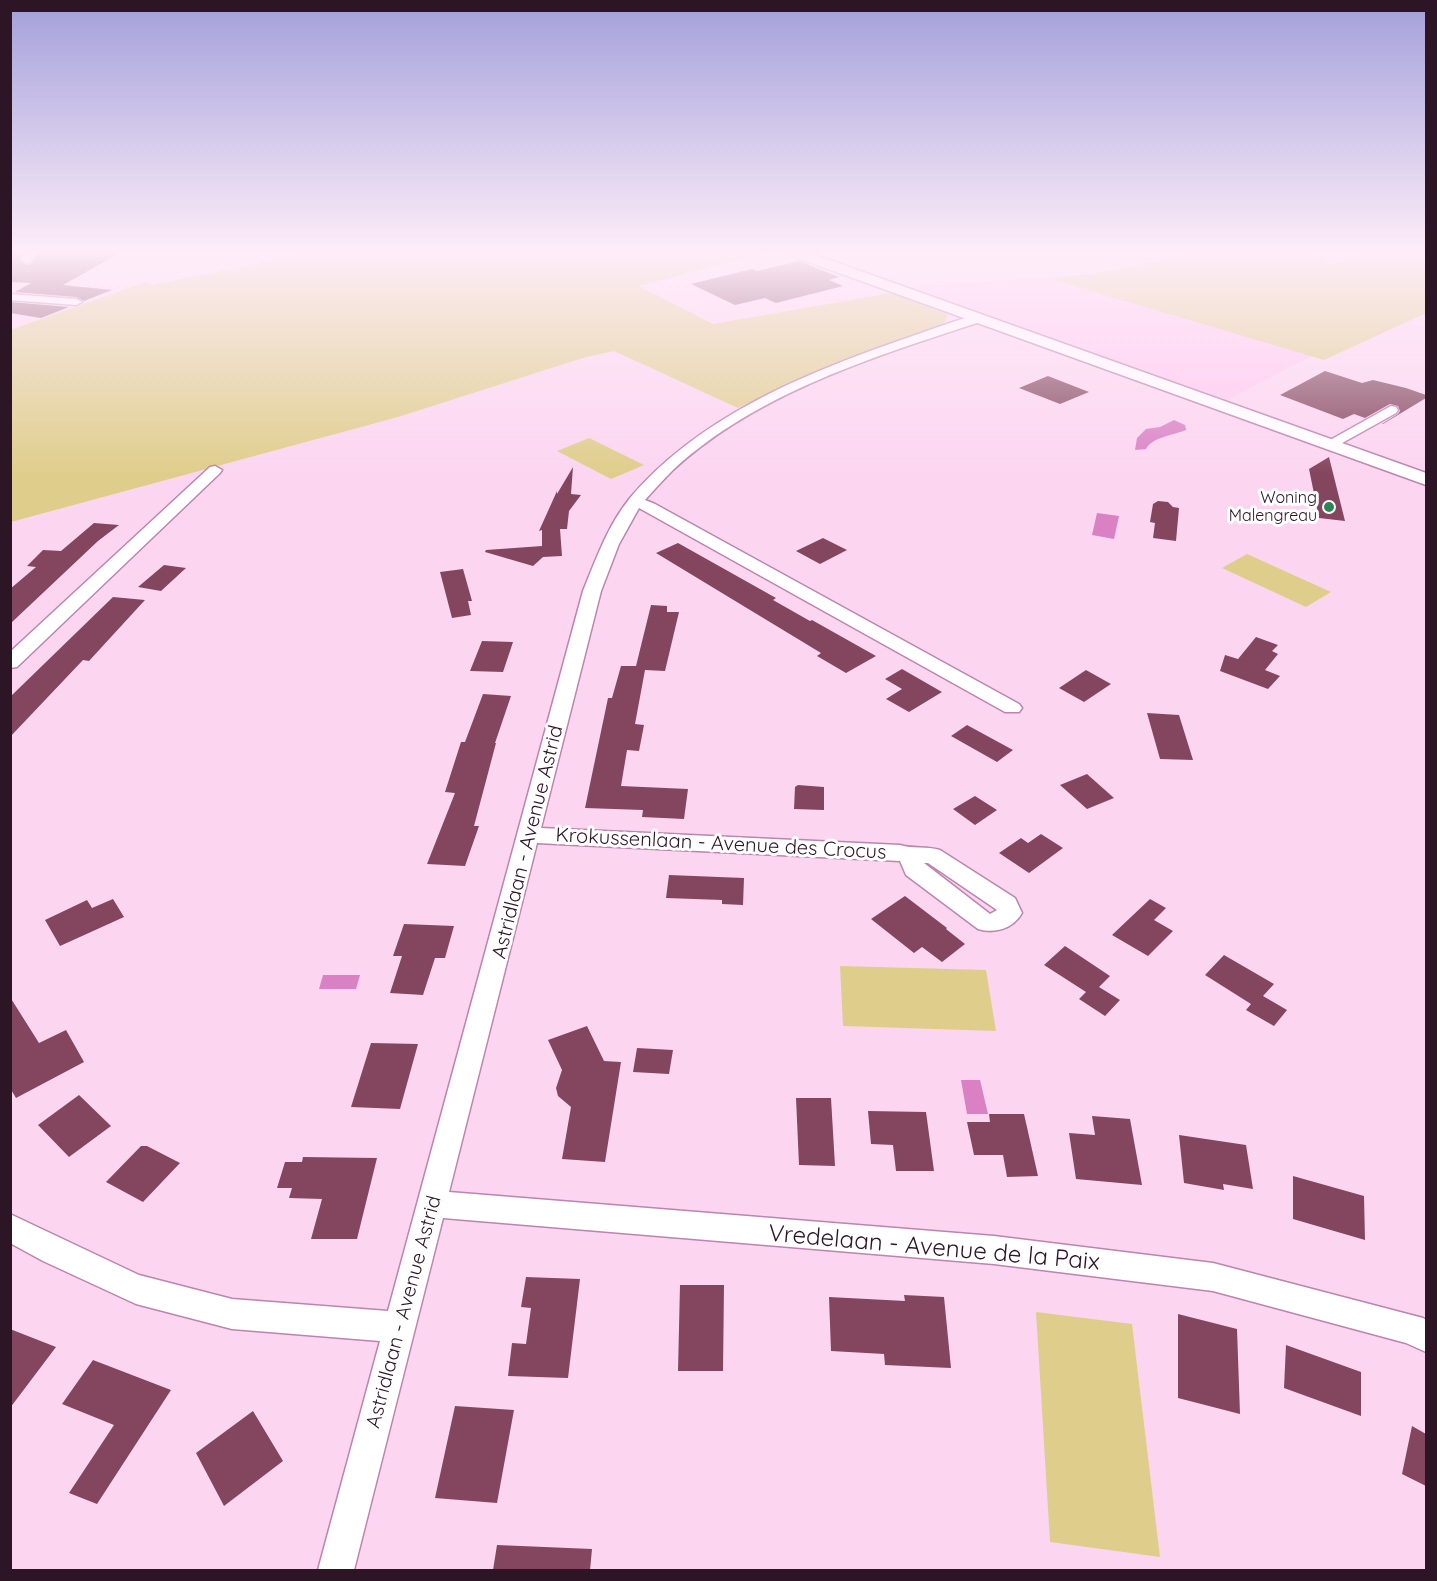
<!DOCTYPE html>
<html>
<head>
<meta charset="utf-8">
<style>
	body { margin:0 }
	#map { position:relative; width:1437px; height:1581px; overflow:hidden; background:#fcd6f1; font-family:Quicksand,sans-serif }
	canvas { display:block }
	.frame { position:absolute; inset:0; border:12px solid #2c1626; pointer-events:none }
</style>
</head>
<body>
<div id="map">
<canvas width="1437" height="1581"></canvas>
<div class="frame"></div>
</div>
<script>
const c = document.querySelector('canvas').getContext('2d');
c.lineJoin = 'round';
function fillPath(path, color) {
  c.fillStyle = color;
  c.fill(path, 'evenodd');
}
function stroke(path, color, width, dash) {
  c.strokeStyle = color;
  c.lineWidth = width;
  c.lineCap = dash ? 'butt' : 'round';
  c.setLineDash(dash || []);
  c.stroke(path);
}
function label(font, color, halo, rows, align = 'center') {
  c.font = font + ' Quicksand,sans-serif';
  c.lineWidth = 6;
  c.setLineDash([]);
  c.textBaseline = 'middle';
  c.strokeStyle = halo;
  c.fillStyle = color;
  for (const [text, x, y, turn = 0] of rows) {
    c.save();
    c.translate(x, y);
    c.rotate((+turn || 0) * Math.PI / 180);
    c.textAlign = isNaN(turn) ? turn : align;
    if (halo) c.strokeText(text, 0, 0);
    c.fillText(text, 0, 0);
    c.restore();
  }
}
fillPath(new Path2D(`
	M 1047,277 L 1312,356 L 1226,400 L 911,287 Z`), '#ffc8f0');
fillPath(new Path2D(`
	M 311,253 L 764,253 L 639,286 L 713,324 L 891,293 L 948,315 L 943,326 L 833,364 L 738,408 L 614,351 L 586,357 L 398,417 L 11,522 L 10,330 L 146,282 L 152,285 Z
	M 1189,253 L 1303,253 L 1334,264 L 1366,253 L 1426,253 L 1426,313 L 1324,360 L 1048,278 L 1083,275 L 1177,258 Z
	M 589,438 L 644,465 L 611,479 L 557,451 Z
	M 1247,554 L 1331,592 L 1306,607 L 1222,568 Z
	M 840,966 L 986,970 L 996,1031 L 843,1026 Z
	M 1036,1312 L 1132,1324 L 1160,1557 L 1050,1542 Z`), '#dfce8b');
fillPath(new Path2D(`
	M 1174,420 L 1185,425 L 1186,430 C 1174,435 1152,437 1146,449 L 1135,450 L 1137,438 L 1146,429 L 1160,427 Z
	M 1097,513 L 1119,516 L 1114,539 L 1092,535 Z
	M 323,975 L 360,975 L 356,989 L 319,989 Z
	M 961,1080 L 980,1080 L 988,1114 L 967,1114 Z`), '#da81c4');
fillPath(new Path2D(`
	M 10,253 L 23,253 L 19,260 L 27,265 L 32,263 L 39,253 L 120,253 L 63,285 L 112,290 L 84,301 L 76,297 L 15,292 L 31,283 L 10,282 Z
	M 799,261 L 839,277 L 829,280 L 843,286 L 776,303 L 765,298 L 735,305 L 691,284 L 752,269 L 757,271 Z
	M 10,302 L 69,307 L 41,318 L 10,313 Z
	M 1325,371 L 1362,383 L 1373,380 L 1406,388 L 1426,395 L 1426,398 L 1383,424 L 1382,424 L 1398,414 L 1400,411 L 1398,406 L 1390,404 L 1365,418 L 1354,414 L 1343,419 L 1280,395 Z
	M 1048,376 L 1089,392 L 1060,404 L 1019,388 Z
	M 1329,457 L 1345,521 L 1319,518 L 1309,469 Z
	M 573,467 L 571,494 L 581,495 L 569,511 L 567,529 L 560,529 L 562,556 L 543,557 L 533,566 L 485,552 L 486,550 L 542,546 L 542,530 L 539,531 L 557,491 L 557,494 Z
	M 1158,501 L 1168,502 L 1173,507 L 1179,508 L 1176,541 L 1153,538 L 1155,523 L 1150,522 L 1153,504 Z
	M 94,523 L 119,525 L 98,541 L 10,624 L 10,589 L 36,567 L 27,566 L 43,550 L 61,551 Z
	M 823,538 L 847,550 L 820,564 L 796,551 Z
	M 678,543 L 776,598 L 773,600 L 810,621 L 812,620 L 876,656 L 846,673 L 817,656 L 821,653 L 656,553 Z
	M 164,565 L 186,568 L 161,591 L 138,587 Z
	M 463,569 L 472,601 L 468,601 L 471,615 L 452,618 L 440,572 Z
	M 113,597 L 145,600 L 89,661 L 83,660 L 10,737 L 10,697 Z
	M 651,605 L 667,606 L 667,612 L 679,612 L 665,671 L 645,670 L 635,724 L 644,725 L 639,751 L 627,750 L 621,786 L 688,789 L 684,819 L 642,817 L 643,810 L 585,808 L 608,698 L 612,698 L 621,666 L 636,666 Z
	M 1256,637 L 1278,645 L 1272,651 L 1278,654 L 1265,670 L 1280,676 L 1268,689 L 1220,671 L 1225,655 L 1238,659 Z
	M 482,641 L 513,642 L 503,672 L 470,671 Z
	M 902,669 L 942,692 L 909,712 L 886,699 L 902,689 L 885,679 Z
	M 1086,670 L 1111,684 L 1084,702 L 1059,688 Z
	M 483,694 L 511,696 L 495,743 L 496,743 L 474,826 L 479,826 L 465,866 L 427,864 L 455,793 L 445,792 L 461,742 L 465,742 Z
	M 1147,713 L 1179,715 L 1193,760 L 1160,759 Z
	M 967,725 L 1013,750 L 997,762 L 951,736 Z
	M 1087,774 L 1114,798 L 1087,809 L 1060,785 Z
	M 798,785 L 824,787 L 824,810 L 794,809 L 795,787 Z
	M 975,796 L 997,810 L 975,825 L 953,809 Z
	M 1041,834 L 1063,848 L 1029,873 L 999,853 L 1021,838 L 1028,843 Z
	M 669,875 L 744,878 L 743,905 L 722,904 L 722,900 L 666,898 Z
	M 905,896 L 947,928 L 946,929 L 965,944 L 942,962 L 922,947 L 914,953 L 871,919 Z
	M 113,899 L 124,917 L 60,946 L 45,920 L 87,900 L 92,908 Z
	M 1150,899 L 1166,908 L 1154,920 L 1173,931 L 1148,956 L 1112,935 Z
	M 404,924 L 454,926 L 445,958 L 435,958 L 423,995 L 390,993 L 402,956 L 393,956 Z
	M 1065,946 L 1110,976 L 1099,987 L 1120,1000 L 1105,1016 L 1079,999 L 1086,992 L 1044,965 Z
	M 1224,955 L 1274,984 L 1263,996 L 1287,1010 L 1274,1026 L 1246,1010 L 1251,1004 L 1205,975 Z
	M 10,997 L 39,1043 L 66,1030 L 84,1062 L 16,1098 L 10,1088 Z
	M 587,1026 L 604,1061 L 621,1062 L 605,1162 L 562,1159 L 571,1107 L 558,1096 L 556,1088 L 562,1070 L 548,1040 Z
	M 371,1043 L 418,1044 L 400,1109 L 351,1107 Z
	M 637,1048 L 673,1050 L 669,1074 L 633,1072 Z
	M 79,1095 L 111,1126 L 69,1157 L 38,1125 Z
	M 796,1098 L 831,1098 L 835,1166 L 799,1165 Z
	M 868,1111 L 926,1112 L 934,1171 L 896,1171 L 893,1145 L 871,1144 Z
	M 989,1114 L 1024,1114 L 1038,1176 L 1007,1177 L 1003,1155 L 974,1155 L 967,1122 L 990,1122 Z
	M 1092,1116 L 1130,1119 L 1142,1185 L 1076,1179 L 1069,1133 L 1095,1135 Z
	M 1179,1135 L 1246,1145 L 1253,1189 L 1223,1184 L 1224,1190 L 1184,1183 Z
	M 141,1146 L 147,1146 L 180,1163 L 143,1202 L 106,1182 Z
	M 303,1157 L 377,1158 L 357,1239 L 311,1239 L 322,1199 L 289,1198 L 292,1188 L 277,1188 L 285,1162 L 302,1162 Z
	M 1293,1176 L 1364,1196 L 1365,1240 L 1293,1219 Z
	M 526,1277 L 580,1279 L 568,1378 L 508,1376 L 512,1343 L 526,1344 L 531,1308 L 521,1307 Z
	M 680,1285 L 724,1285 L 723,1371 L 678,1371 Z
	M 904,1295 L 944,1297 L 951,1368 L 885,1365 L 884,1354 L 831,1351 L 829,1297 L 905,1301 Z
	M 1178,1314 L 1237,1329 L 1240,1414 L 1178,1398 Z
	M 10,1329 L 56,1347 L 10,1408 Z
	M 1286,1345 L 1361,1372 L 1361,1416 L 1284,1388 Z
	M 93,1360 L 171,1390 L 97,1504 L 69,1493 L 114,1425 L 62,1404 Z
	M 455,1406 L 514,1410 L 497,1503 L 435,1498 Z
	M 253,1411 L 283,1461 L 224,1506 L 196,1453 Z
	M 1412,1426 L 1426,1434 L 1426,1486 L 1402,1474 Z
	M 497,1545 L 592,1549 L 590,1570 L 493,1570 Z`), '#84465e');
const minor = new Path2D(`
	M 26,253 L 37,253 L 30,262 L 26,263 L 21,260 Z
	M 10,294 L 76,299 L 82,302 L 76,305 L 10,300 Z
	M 979,314 L 985,318 L 983,321 C 877,356 757,392 673,470 C 663,480 654,490 645,500 L 655,504 L 1019,704 L 1022,708 L 1019,712 L 1005,712 L 639,508 L 619,544 L 601,591 L 541,828 L 900,845 C 913,849 927,846 940,850 L 1015,898 L 1022,913 C 1013,929 994,934 978,929 L 906,875 L 900,861 L 537,843 L 449,1192 L 994,1236 L 1213,1263 L 1423,1318 L 1426,1320 L 1426,1352 L 1406,1343 L 1213,1291 L 994,1264 L 443,1218 L 354,1570 L 318,1570 L 380,1341 L 232,1329 L 136,1304 L 43,1261 L 10,1243 L 10,1214 L 139,1275 L 232,1299 L 388,1311 L 583,591 C 596,559 608,525 630,498 C 699,417 803,374 901,340 C 927,331 953,321 979,314 ZM 924,863 L 928,863 L 997,910 L 990,914 Z
	M 1391,406 L 1396,407 L 1398,410 L 1396,413 L 1335,447 L 1330,448 L 1323,444 Z
	M 215,466 L 222,470 L 220,473 L 17,667 L 10,668 L 10,652 L 210,467 Z`);
const tertiary = new Path2D(`
	M 790,253 L 810,253 L 1426,473 L 1426,485 L 792,256 Z`);
stroke(minor, '#bd84ae', 3);
stroke(tertiary, '#bd84ae', 3);
fillPath(minor, '#fff');
fillPath(tertiary, '#fff');
const sky = c.createLinearGradient(0, 0, 0, 474);
sky.addColorStop(0, '#a2a0da');
sky.addColorStop(0.53, '#feedf9');
sky.addColorStop(1, '#feedf900');
c.fillStyle = sky;
c.fillRect(0, 0, 1437, 474);
for (const [x, y, r, color] of [
	[1329,507,6,"#2f8456"]
]) {
  const dot = new Path2D();
  dot.arc(x, y, r, 0, 2 * Math.PI);
  c.fillStyle = color;
  c.fill(dot);
  stroke(dot, '#fff', 2);
}
label('16px', '#2c1626', '#fff', [
	["Woning",1317,498],
	["Malengreau",1317,516]
], 'right');
label('20px', '#2c1626', '#fff', [
	["Astridlaan - Avenue Astrid",528,842,-76],
	["Krokussenlaan - Avenue des Crocus",721,844,3],
	["Astridlaan - Avenue Astrid",404,1312,-75]
]);
label('24px', '#2c1626', '#fff', [
	["Vredelaan - Avenue de la Paix",934,1248,5]
]);
</script>
</body>
</html>
